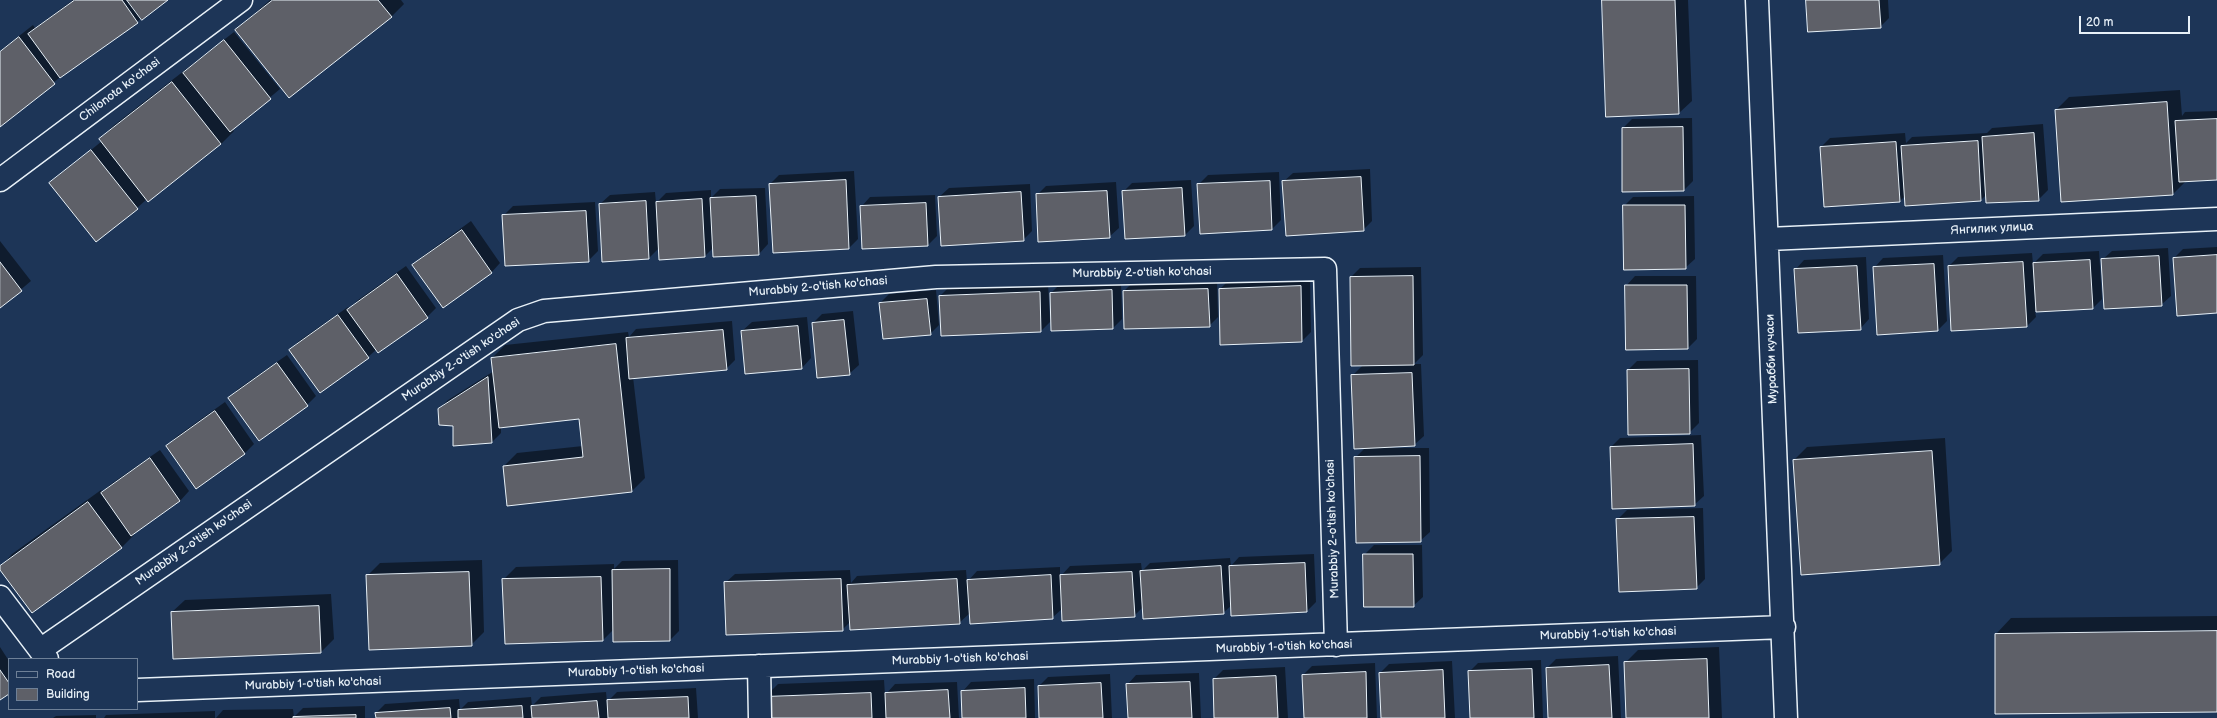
<!DOCTYPE html>
<html>
<head>
<meta charset="utf-8">
<style>
	body { margin:0 }
	#map { position:relative; width:2217px; height:718px; overflow:hidden; background:#1d3557; font-family:"Balsamiq Sans",sans-serif }
	canvas { display:block }
	.legend { position:absolute; left:8px; top:658px; width:130px; height:52px; box-sizing:border-box; background:#1d3557; border:1px solid #6e8097; margin:0; padding:5px 7px; list-style:none; font-size:12px; color:#e8f1f8 }
	.legend li { display:flex; align-items:center; gap:8px; height:20px }
	.legend b { width:20px; border:1px solid #6e8097 }
	.scale { position:absolute; left:2079px; top:16px; width:111px; height:18px; box-sizing:border-box; border:2px solid #e8f1f8; border-top:0; padding-left:5px; font-size:12px; line-height:14px; white-space:nowrap; color:#e8f1f8; -webkit-text-stroke:3px #1d3557; paint-order:stroke }
</style>
</head>
<body>
<div id="map">
<canvas width="2217" height="718"></canvas>
<ul class="legend">
<li><b style="height:5px;background:#1d3557"></b>Road</li>
<li><b style="height:11px;background:#5e6068"></b>Building</li>
</ul>
<div class="scale">20 m</div>
</div>
<script>
const c = document.querySelector('canvas').getContext('2d');
c.lineJoin = 'round';
function fillPath(path, color) {
  c.fillStyle = color;
  c.fill(path, 'evenodd');
}
function stroke(path, color, width, dash) {
  c.strokeStyle = color;
  c.lineWidth = width;
  c.lineCap = dash ? 'butt' : 'round';
  c.setLineDash(dash || []);
  c.stroke(path);
}
function label(font, color, halo, rows, align = 'center') {
  c.font = font + ' "Balsamiq Sans",sans-serif';
  c.lineWidth = 3.5;
  c.setLineDash([]);
  c.textBaseline = 'middle';
  c.strokeStyle = halo;
  c.fillStyle = color;
  for (const [text, x, y, turn = 0] of rows) {
    c.save();
    c.translate(x, y);
    c.rotate((+turn || 0) * Math.PI / 180);
    c.textAlign = isNaN(turn) ? turn : align;
    if (halo) c.strokeText(text, 0, 0);
    c.fillText(text, 0, 0);
    c.restore();
  }
}
fillPath(new Path2D(`
	M 73,0 L 167,0 L 63,75 L 0,125 L 0,51 L 33,25 L 35,28 Z
	M 270,0 L 401,0 L 404,4 L 391,17 L 236,30 Z
	M 1603,0 L 1688,0 L 1692,101 L 1679,113 Z
	M 1807,0 L 1888,0 L 1889,18 L 1880,27 Z
	M 234,32 L 280,89 L 232,129 L 234,131 L 221,144 L 148,200 L 147,199 L 137,208 L 51,183 L 102,141 L 101,139 L 113,126 Z
	M 2180,90 L 2182,116 L 2185,112 L 2217,111 L 2217,179 L 2186,181 L 2173,194 L 2062,201 L 2056,110 L 2069,97 Z
	M 1692,118 L 1693,181 L 1684,190 L 1623,191 L 1623,128 L 1632,119 Z
	M 2043,124 L 2048,190 L 2038,200 L 1987,194 L 1981,200 L 1906,205 L 1906,195 L 1900,201 L 1821,147 L 1830,138 L 1905,133 L 1906,143 L 1912,137 L 1987,133 L 1992,128 Z
	M 1370,169 L 1372,221 L 1363,230 L 1283,182 L 1293,173 Z
	M 854,171 L 858,239 L 849,248 L 770,184 L 779,175 Z
	M 1279,172 L 1281,220 L 1272,229 L 1198,185 L 1208,175 Z
	M 1191,180 L 1194,226 L 1185,235 L 1123,192 L 1132,183 Z
	M 1116,182 L 1119,228 L 1109,237 L 1037,195 L 1046,186 Z
	M 1030,184 L 1032,231 L 1023,240 L 939,197 L 949,188 Z
	M 765,188 L 768,244 L 759,254 L 713,248 L 705,256 L 659,248 L 649,258 L 600,204 L 610,195 L 655,192 L 656,203 L 666,193 L 711,190 L 711,198 L 720,189 Z
	M 935,195 L 937,236 L 928,245 L 861,207 L 870,197 Z
	M 1694,196 L 1695,259 L 1685,268 L 1624,206 L 1633,197 Z
	M 595,202 L 598,251 L 588,261 L 503,216 L 513,206 Z
	M 471,221 L 500,263 L 491,273 L 413,265 L 423,256 Z
	M 0,241 L 31,281 L 0,307 Z
	M 2217,247 L 2217,312 L 2174,258 L 2183,249 Z
	M 2168,248 L 2171,296 L 2161,305 L 2102,260 L 2112,251 Z
	M 2099,251 L 2102,299 L 2093,308 L 2035,311 L 2036,317 L 2027,326 L 1949,266 L 1958,257 L 2032,253 L 2033,264 L 2043,254 Z
	M 1943,255 L 1947,321 L 1938,330 L 1874,268 L 1883,258 Z
	M 1866,257 L 1869,319 L 1860,329 L 1795,270 L 1804,260 Z
	M 406,266 L 436,308 L 427,317 L 377,349 L 368,357 L 290,350 L 299,341 L 348,307 L 349,309 L 358,300 Z
	M 1421,267 L 1423,355 L 1414,364 L 1421,364 L 1424,436 L 1414,445 L 1390,446 L 1390,448 L 1429,448 L 1430,532 L 1420,541 L 1355,458 L 1366,447 L 1352,376 L 1363,365 L 1351,277 L 1360,268 Z
	M 1635,276 L 1696,276 L 1697,339 L 1688,348 L 1626,286 Z
	M 1310,277 L 1311,332 L 1302,341 L 1221,344 L 1220,289 L 1229,280 Z
	M 1217,280 L 1218,317 L 1209,326 L 1124,291 L 1133,282 Z
	M 1121,282 L 1122,319 L 1113,328 L 1052,320 L 1041,331 L 940,296 L 949,287 L 1048,283 L 1050,320 L 1052,320 L 1051,293 L 1060,284 Z
	M 936,290 L 939,325 L 930,334 L 880,303 L 889,294 Z
	M 853,311 L 859,365 L 849,374 L 813,323 L 822,314 Z
	M 807,317 L 811,358 L 802,368 L 742,331 L 752,322 Z
	M 732,321 L 735,360 L 726,369 L 633,377 L 645,478 L 632,491 L 504,466 L 517,453 L 583,446 L 580,418 L 501,427 L 501,433 L 492,442 L 454,425 L 439,409 L 448,400 L 494,371 L 492,358 L 505,345 L 628,332 L 629,337 L 636,329 Z
	M 287,355 L 316,396 L 307,405 L 229,398 L 238,389 Z
	M 1698,360 L 1699,423 L 1689,433 L 1628,370 L 1637,361 Z
	M 225,402 L 254,444 L 245,453 L 196,487 L 167,446 L 176,437 Z
	M 1701,435 L 1704,496 L 1694,505 L 1611,447 L 1620,438 Z
	M 1945,438 L 1952,551 L 1939,564 L 1794,460 L 1807,447 Z
	M 160,450 L 189,491 L 180,501 L 133,533 L 134,535 L 121,548 L 0,568 L 12,554 L 101,490 L 103,492 L 111,484 Z
	M 1703,508 L 1705,579 L 1696,588 L 1617,520 L 1627,510 Z
	M 1374,545 L 1422,545 L 1423,597 L 1413,606 L 1364,555 Z
	M 1314,554 L 1316,602 L 1307,611 L 1232,605 L 1223,613 L 1143,607 L 1134,616 L 1063,608 L 1052,618 L 970,613 L 959,623 L 850,622 L 842,630 L 725,583 L 735,574 L 850,570 L 851,583 L 857,576 L 966,570 L 967,582 L 977,571 L 1060,567 L 1060,577 L 1070,566 L 1141,563 L 1142,571 L 1150,563 L 1230,558 L 1231,566 L 1239,557 Z
	M 482,560 L 484,632 L 471,645 L 367,576 L 380,563 Z
	M 678,560 L 679,631 L 670,640 L 614,641 L 614,629 L 603,640 L 506,643 L 503,580 L 516,567 L 614,564 L 614,569 L 622,561 Z
	M 331,594 L 334,639 L 321,652 L 172,612 L 185,600 Z
	M 2217,616 L 2217,711 L 1996,713 L 1996,634 L 2011,618 Z
	M 0,647 L 9,661 L 9,692 L 0,699 Z
	M 1719,647 L 1722,718 L 1627,718 L 1625,663 L 1638,650 Z
	M 1618,656 L 1621,718 L 1549,718 L 1547,668 L 1556,659 Z
	M 1541,660 L 1543,718 L 1471,718 L 1469,672 L 1478,663 Z
	M 1452,661 L 1455,718 L 1382,718 L 1380,673 L 1389,664 Z
	M 1375,663 L 1377,718 L 1305,718 L 1303,675 L 1312,666 Z
	M 1285,667 L 1288,718 L 1215,718 L 1214,679 L 1223,670 Z
	M 1199,673 L 1201,718 L 1129,718 L 1127,685 L 1136,675 Z
	M 1110,674 L 1112,718 L 1040,718 L 1039,686 L 1048,677 Z
	M 1034,679 L 1035,718 L 963,718 L 962,692 L 971,682 Z
	M 884,680 L 885,695 L 895,684 L 957,682 L 959,718 L 766,718 L 765,697 L 778,684 Z
	M 696,688 L 698,718 L 377,718 L 376,713 L 385,704 L 459,699 L 460,710 L 468,702 L 531,697 L 532,706 L 541,697 L 606,692 L 607,702 L 617,692 Z
	M 365,706 L 365,718 L 216,718 L 223,710 L 293,709 L 294,717 L 303,708 Z
	M 215,711 L 215,718 L 104,718 L 106,715 Z
	M 96,715 L 96,718 L 53,718 L 56,716 Z`), '#0007');
const building = new Path2D(`
	M 75,0 L 122,0 L 138,23 L 60,78 L 28,34 Z
	M 127,0 L 168,0 L 142,20 Z
	M 273,0 L 378,0 L 392,17 L 289,98 L 235,30 Z
	M 1602,0 L 1675,0 L 1679,114 L 1606,117 Z
	M 1806,0 L 1879,0 L 1881,28 L 1808,32 Z
	M 19,37 L 55,84 L 0,127 L 0,52 Z
	M 224,40 L 271,99 L 230,132 L 183,73 Z
	M 172,82 L 221,144 L 148,202 L 99,139 Z
	M 2167,102 L 2173,195 L 2061,202 L 2055,110 Z
	M 2217,119 L 2217,180 L 2179,182 L 2175,121 Z
	M 1683,127 L 1684,191 L 1622,192 L 1622,128 Z
	M 2034,133 L 2039,201 L 1986,203 L 1982,137 Z
	M 1978,141 L 1981,201 L 1905,206 L 1901,146 Z
	M 1896,142 L 1900,202 L 1824,207 L 1820,147 Z
	M 91,150 L 138,209 L 96,242 L 49,183 Z
	M 1361,177 L 1364,231 L 1286,236 L 1282,181 Z
	M 846,180 L 849,249 L 773,253 L 769,184 Z
	M 1270,181 L 1272,230 L 1200,234 L 1197,184 Z
	M 1182,188 L 1185,236 L 1125,239 L 1122,191 Z
	M 1107,191 L 1110,238 L 1038,242 L 1036,194 Z
	M 1021,192 L 1024,241 L 941,246 L 938,197 Z
	M 756,196 L 759,255 L 713,257 L 710,198 Z
	M 702,199 L 705,257 L 659,260 L 656,202 Z
	M 646,201 L 649,259 L 602,262 L 599,204 Z
	M 926,203 L 928,246 L 862,249 L 860,206 Z
	M 1623,205 L 1685,205 L 1686,269 L 1624,270 Z
	M 586,211 L 589,262 L 505,266 L 502,215 Z
	M 462,230 L 492,273 L 443,308 L 412,265 Z
	M 2217,255 L 2217,313 L 2177,316 L 2173,258 Z
	M 2159,256 L 2162,306 L 2104,309 L 2101,259 Z
	M 2090,260 L 2093,309 L 2036,312 L 2033,263 Z
	M 0,262 L 22,291 L 0,308 Z
	M 2023,262 L 2027,327 L 1951,331 L 1948,266 Z
	M 1934,264 L 1938,331 L 1877,335 L 1873,267 Z
	M 1857,266 L 1861,330 L 1798,333 L 1794,269 Z
	M 397,274 L 428,318 L 378,353 L 347,310 Z
	M 1413,276 L 1414,365 L 1351,366 L 1350,277 Z
	M 1625,285 L 1687,285 L 1688,349 L 1626,350 Z
	M 1301,286 L 1302,342 L 1220,345 L 1219,289 Z
	M 1208,289 L 1210,327 L 1124,329 L 1123,291 Z
	M 1112,290 L 1113,329 L 1051,331 L 1050,293 Z
	M 1040,292 L 1041,332 L 941,336 L 939,296 Z
	M 927,299 L 931,335 L 883,339 L 879,303 Z
	M 338,315 L 369,358 L 320,393 L 289,350 Z
	M 844,320 L 850,375 L 817,378 L 812,323 Z
	M 798,326 L 802,369 L 745,374 L 741,331 Z
	M 723,330 L 727,370 L 629,379 L 626,338 Z
	M 616,344 L 632,492 L 507,506 L 503,466 L 583,457 L 579,419 L 499,428 L 491,358 Z
	M 277,363 L 308,406 L 259,441 L 228,398 Z
	M 1689,369 L 1690,434 L 1628,435 L 1627,370 Z
	M 1412,373 L 1415,446 L 1354,449 L 1351,375 Z
	M 488,377 L 492,443 L 453,446 L 453,426 L 439,425 L 438,409 Z
	M 215,411 L 245,454 L 196,489 L 166,446 Z
	M 1693,444 L 1695,506 L 1612,509 L 1610,447 Z
	M 1932,451 L 1940,565 L 1801,575 L 1793,460 Z
	M 1420,456 L 1421,542 L 1356,543 L 1354,457 Z
	M 150,458 L 180,501 L 131,536 L 101,493 Z
	M 88,502 L 122,548 L 32,613 L 0,570 L 0,566 Z
	M 1694,517 L 1697,589 L 1619,592 L 1616,519 Z
	M 1363,554 L 1413,554 L 1414,607 L 1364,607 Z
	M 1305,563 L 1307,612 L 1231,616 L 1229,566 Z
	M 1221,566 L 1224,614 L 1143,619 L 1140,571 Z
	M 670,569 L 670,641 L 613,642 L 612,570 Z
	M 469,572 L 472,646 L 369,650 L 366,575 Z
	M 1132,572 L 1135,617 L 1062,621 L 1060,575 Z
	M 1051,575 L 1053,619 L 970,624 L 967,580 Z
	M 601,577 L 603,641 L 505,644 L 502,579 Z
	M 841,579 L 843,631 L 726,635 L 724,582 Z
	M 957,579 L 960,624 L 850,630 L 847,585 Z
	M 319,606 L 321,653 L 173,659 L 171,612 Z
	M 2217,631 L 2217,712 L 1995,714 L 1995,634 Z
	M 1707,659 L 1709,718 L 1626,718 L 1624,662 Z
	M 1609,665 L 1612,718 L 1548,718 L 1546,668 Z
	M 1532,669 L 1534,718 L 1470,718 L 1468,671 Z
	M 0,670 L 9,683 L 9,694 L 0,700 Z
	M 1443,670 L 1445,718 L 1381,718 L 1379,673 Z
	M 1366,672 L 1367,718 L 1304,718 L 1302,675 Z
	M 1276,676 L 1278,718 L 1214,718 L 1213,679 Z
	M 1190,682 L 1192,718 L 1128,718 L 1126,684 Z
	M 1101,683 L 1103,718 L 1039,718 L 1038,686 Z
	M 1025,688 L 1026,718 L 962,718 L 961,691 Z
	M 948,690 L 950,718 L 886,718 L 885,693 Z
	M 871,693 L 872,718 L 765,718 L 764,697 Z
	M 688,697 L 689,718 L 608,718 L 607,700 Z
	M 597,701 L 599,718 L 532,718 L 531,706 Z
	M 522,706 L 523,718 L 458,718 L 458,710 Z
	M 450,708 L 451,718 L 376,718 L 375,713 Z
	M 356,715 L 356,718 L 293,718 L 293,717 Z`);
fillPath(building, '#5e6068');
stroke(building, '#e8f1f8', 1);
const minor = new Path2D(`
	M 1757,0 L 1786,718
	M 0,180 L 241,0
	M 1768,239 L 2217,219
	M 0,597 L 47,659
	M 40,650 L 518,320 L 544,311 L 936,277 L 1325,269 L 1336,645
	M 759,666 L 760,718
	M 137,690 L 1784,627`);
stroke(minor, '#e8f1f8', 25);
stroke(minor, '#1d3557', 22);
label('12px', '#e8f1f8', '#1d3557', [
	["Chilonota ko'chasi",120,90,-37],
	["Янгилик улица",1992,229,-3],
	["Murabbiy 2-o'tish ko'chasi",1142,273,-1],
	["Murabbiy 2-o'tish ko'chasi",818,287,-5],
	["Мурабби кучаси",1772,359,-92],
	["Murabbiy 2-o'tish ko'chasi",461,360,-34],
	["Murabbiy 2-o'tish ko'chasi",1333,529,-92],
	["Murabbiy 2-o'tish ko'chasi",194,543,-35],
	["Murabbiy 1-o'tish ko'chasi",1608,634,-2],
	["Murabbiy 1-o'tish ko'chasi",1284,647,-2],
	["Murabbiy 1-o'tish ko'chasi",960,659,-2],
	["Murabbiy 1-o'tish ko'chasi",636,671,-2],
	["Murabbiy 1-o'tish ko'chasi",313,684,-2]
]);
</script>
</body>
</html>
